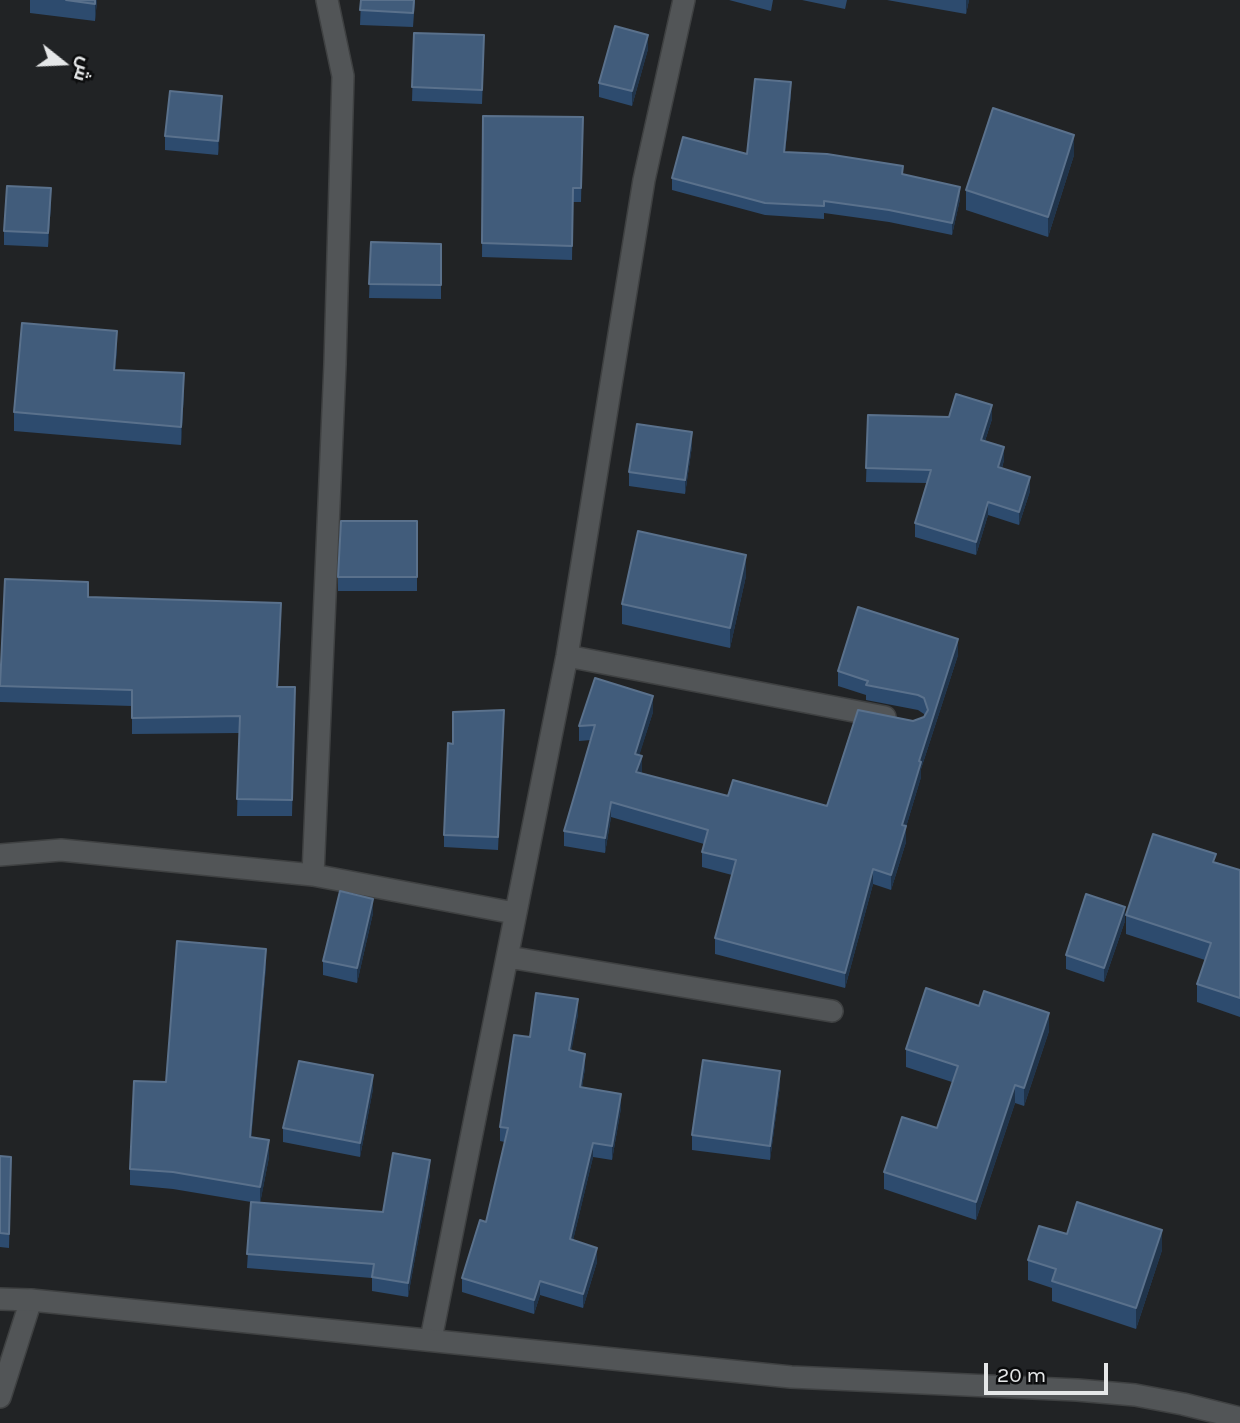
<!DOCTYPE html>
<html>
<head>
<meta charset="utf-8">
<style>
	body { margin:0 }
	#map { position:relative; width:1240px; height:1423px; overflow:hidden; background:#212325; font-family:Karla,Cairo,sans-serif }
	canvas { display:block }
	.north { position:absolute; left:28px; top:28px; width:70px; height:70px; -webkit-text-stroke:5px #0b0c0d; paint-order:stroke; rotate:108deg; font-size:19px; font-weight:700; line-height:28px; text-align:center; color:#e5e7e8 }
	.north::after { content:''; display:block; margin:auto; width:24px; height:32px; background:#e5e7e8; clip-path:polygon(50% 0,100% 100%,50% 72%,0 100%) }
	.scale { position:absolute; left:984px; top:1363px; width:124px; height:32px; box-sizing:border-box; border:4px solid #e5e7e8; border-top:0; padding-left:9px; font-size:21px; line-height:24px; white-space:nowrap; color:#e5e7e8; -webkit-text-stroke:5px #0b0c0d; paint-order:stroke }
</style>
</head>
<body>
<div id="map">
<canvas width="1240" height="1423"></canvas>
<div class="north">ش</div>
<div class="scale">20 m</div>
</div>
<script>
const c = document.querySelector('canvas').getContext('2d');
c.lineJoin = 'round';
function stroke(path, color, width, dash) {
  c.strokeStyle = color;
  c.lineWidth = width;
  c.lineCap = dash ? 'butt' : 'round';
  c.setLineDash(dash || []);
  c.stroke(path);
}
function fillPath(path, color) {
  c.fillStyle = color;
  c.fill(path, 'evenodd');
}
const street = new Path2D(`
	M 567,656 L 885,717
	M 0,855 L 61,850 L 313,875 L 514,913
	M 313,875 L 335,364 L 343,76 L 327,0
	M 508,957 L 832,1011
	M 431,1339 L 567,656 L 644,180 L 684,0
	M 0,1397 L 31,1300`);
const secondary = new Path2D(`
	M 0,1299 L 31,1300 L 791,1377 L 1077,1390 L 1135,1395 L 1183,1404 L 1240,1418`);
stroke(street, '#3f4142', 24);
stroke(secondary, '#3f4142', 24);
stroke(street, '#525557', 21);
stroke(secondary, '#525557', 21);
fillPath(new Path2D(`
	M 30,0 L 97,0 L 95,21 L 30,13 Z
	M 361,0 L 415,0 L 413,27 L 360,25 Z
	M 729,0 L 773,0 L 771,11 Z
	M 802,0 L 847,0 L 845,9 Z
	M 887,0 L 969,0 L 966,14 Z
	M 414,33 L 484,50 L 482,104 L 412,101 Z
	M 648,49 L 632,106 L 599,97 L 599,83 Z
	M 791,94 L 785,152 L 903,174 L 960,199 L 952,235 L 889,222 L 824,213 L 824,219 L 765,215 L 672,190 L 672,178 L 747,154 Z
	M 222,110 L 218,155 L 165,150 L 165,136 Z
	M 483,116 L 583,117 L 581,202 L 573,202 L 572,260 L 482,257 Z
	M 1074,155 L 1048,237 L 966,210 L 966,190 Z
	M 51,203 L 48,247 L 4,245 L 4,231 Z
	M 371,242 L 441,244 L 441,299 L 369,298 Z
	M 117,350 L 115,370 L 184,391 L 181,445 L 14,431 L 14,412 Z
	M 868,415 L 992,419 L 985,441 L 1004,460 L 1002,468 L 1030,491 L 1019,525 L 988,515 L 976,555 L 915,537 L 915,523 L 927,483 L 866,482 Z
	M 692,446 L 685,494 L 629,486 L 629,472 Z
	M 417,521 L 417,591 L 338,591 L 338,577 Z
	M 746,576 L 730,648 L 622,624 L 622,604 Z
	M 88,597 L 281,619 L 278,687 L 295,687 L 292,816 L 237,816 L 239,733 L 132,734 L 132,706 L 0,702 L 0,686 Z
	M 958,655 L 921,769 L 921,777 L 906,827 L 906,842 L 891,890 L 873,884 L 845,988 L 715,954 L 715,938 L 732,875 L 702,867 L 702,852 L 704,844 L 611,817 L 605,853 L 564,846 L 564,831 L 591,740 L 579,741 L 579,726 L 653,712 L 639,755 L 641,773 L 728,796 L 827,806 L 913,721 L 925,716 L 924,714 L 918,710 L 866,700 L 866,695 L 838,686 L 838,671 Z
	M 504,722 L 498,850 L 444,847 L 444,835 L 453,744 Z
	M 1216,862 L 1240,870 L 1240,1017 L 1197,1002 L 1197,984 L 1205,960 L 1126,934 L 1126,915 Z
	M 373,913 L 357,983 L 323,975 L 323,961 Z
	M 1125,921 L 1104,982 L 1066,969 L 1066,955 Z
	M 266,966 L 251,1138 L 269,1157 L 260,1203 L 383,1212 L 430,1174 L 408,1297 L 372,1291 L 372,1278 L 247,1268 L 251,1202 L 173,1189 L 130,1185 L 130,1169 L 166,1082 Z
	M 578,1014 L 571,1051 L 585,1068 L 582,1087 L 621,1108 L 612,1160 L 593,1157 L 573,1240 L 597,1262 L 583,1308 L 540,1295 L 534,1314 L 462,1292 L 462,1278 L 486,1222 L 505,1142 L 500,1141 L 500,1127 L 530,1037 Z
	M 1049,1031 L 1024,1106 L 1015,1103 L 976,1220 L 884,1189 L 884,1172 L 937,1128 L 952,1082 L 906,1067 L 906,1049 Z
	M 780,1085 L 770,1160 L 692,1150 L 692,1135 Z
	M 373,1089 L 360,1157 L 283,1142 L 283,1128 Z
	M 0,1156 L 11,1171 L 9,1248 L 0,1247 Z
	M 1067,1234 L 1162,1250 L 1136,1329 L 1052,1301 L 1052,1288 L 1028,1280 L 1028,1260 Z`), '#2d4b6e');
fillPath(new Path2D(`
	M 95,0 L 97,0 L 95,21 Z
	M 966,0 L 969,0 L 966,14 Z
	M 648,35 L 648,49 L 632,106 L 632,91 Z
	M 791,82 L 791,94 L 784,164 L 784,152 Z
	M 222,96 L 222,110 L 218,155 L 218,141 Z
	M 1074,135 L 1074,155 L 1048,237 L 1048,217 Z
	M 960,187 L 960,199 L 952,235 L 952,223 Z
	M 51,188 L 51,203 L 48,247 L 48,233 Z
	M 117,331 L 117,350 L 114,388 L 114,370 Z
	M 184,373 L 184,391 L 181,445 L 181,427 Z
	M 992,405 L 992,419 L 981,453 L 981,440 Z
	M 692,432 L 692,446 L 685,494 L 685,480 Z
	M 1004,447 L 1004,460 L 998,480 L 998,467 Z
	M 1030,477 L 1030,491 L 1019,525 L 1019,512 Z
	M 988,502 L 988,515 L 976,555 L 976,542 Z
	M 746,555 L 746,576 L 730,648 L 730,628 Z
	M 281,603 L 281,619 L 277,703 L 277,687 Z
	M 958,639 L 958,655 L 921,769 L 921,777 L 906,827 L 906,842 L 891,890 L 891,875 L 902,825 L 919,761 Z
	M 653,696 L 653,712 L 635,769 L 635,754 Z
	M 642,756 L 642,772 L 636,787 L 636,772 Z
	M 611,802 L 611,817 L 605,853 L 605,838 Z
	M 873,869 L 873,884 L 845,988 L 845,973 Z
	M 373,899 L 373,913 L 357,983 L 357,968 Z
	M 1125,907 L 1125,921 L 1104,982 L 1104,968 Z
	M 266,949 L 266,966 L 250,1154 L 250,1137 Z
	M 578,999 L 578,1014 L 569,1065 L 569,1050 Z
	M 1049,1013 L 1049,1031 L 1024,1106 L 1024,1088 Z
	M 585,1054 L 585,1068 L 580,1101 L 580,1087 Z
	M 780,1071 L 780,1085 L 770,1160 L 770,1146 Z
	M 373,1075 L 373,1089 L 360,1157 L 360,1143 Z
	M 1015,1085 L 1015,1103 L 976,1220 L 976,1202 Z
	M 621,1094 L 621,1108 L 612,1160 L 612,1146 Z
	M 269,1140 L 269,1157 L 260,1204 L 260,1187 Z
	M 593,1143 L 593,1157 L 570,1253 L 570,1239 Z
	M 430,1160 L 430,1174 L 408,1297 L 408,1283 Z
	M 1162,1230 L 1162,1250 L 1136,1329 L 1136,1308 Z
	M 597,1248 L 597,1262 L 583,1308 L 583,1294 Z
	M 540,1281 L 540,1295 L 534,1314 L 534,1300 Z`), '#20344b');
const building = new Path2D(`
	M 66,0 L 95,0 L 95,4 Z
	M 361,0 L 414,0 L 413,13 L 360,10 Z
	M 615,26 L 648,35 L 632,91 L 599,83 Z
	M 414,33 L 484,35 L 482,90 L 412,87 Z
	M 755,79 L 791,82 L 784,152 L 827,154 L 903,166 L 902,174 L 960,187 L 952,223 L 889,210 L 824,201 L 824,206 L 765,203 L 672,178 L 683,137 L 747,154 Z
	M 170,91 L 222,96 L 218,141 L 165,136 Z
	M 993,108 L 1074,135 L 1048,217 L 966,190 Z
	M 483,116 L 583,117 L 581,188 L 573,188 L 572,246 L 482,243 Z
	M 7,186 L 51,188 L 48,233 L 4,231 Z
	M 371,242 L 441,244 L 441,285 L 369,284 Z
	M 22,323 L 117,331 L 114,370 L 184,373 L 181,427 L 14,412 Z
	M 956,394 L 992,405 L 981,440 L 1004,447 L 998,467 L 1030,477 L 1019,512 L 988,502 L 976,542 L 915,523 L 931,470 L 866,468 L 868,415 L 949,417 Z
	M 637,424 L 692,432 L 685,480 L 629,472 Z
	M 341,521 L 417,521 L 417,577 L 338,577 Z
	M 638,531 L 746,555 L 730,628 L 622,604 Z
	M 5,579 L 88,582 L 88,597 L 281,603 L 277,687 L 295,687 L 292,800 L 237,799 L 240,716 L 132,718 L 132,690 L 0,686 Z
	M 858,607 L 958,639 L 919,761 L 921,762 L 902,825 L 906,826 L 891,875 L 873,869 L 845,973 L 715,938 L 736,860 L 702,852 L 708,830 L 611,802 L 605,838 L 564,831 L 595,725 L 579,726 L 595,678 L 653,696 L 635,754 L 642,756 L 636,772 L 728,796 L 733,780 L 827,806 L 858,710 L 913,721 L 924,717 L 928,710 L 924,698 L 918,695 L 866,685 L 868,681 L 838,671 Z
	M 504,710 L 498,837 L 444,835 L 448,743 L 453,744 L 453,712 Z
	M 1153,834 L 1216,854 L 1213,862 L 1240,870 L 1240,998 L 1197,984 L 1211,943 L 1126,915 Z
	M 340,891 L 373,899 L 357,968 L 323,961 Z
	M 1086,894 L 1125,907 L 1104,968 L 1066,955 Z
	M 177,941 L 266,949 L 250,1137 L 269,1140 L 260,1187 L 173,1172 L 130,1169 L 134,1081 L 166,1082 Z
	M 926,988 L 979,1006 L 984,991 L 1049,1013 L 1024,1088 L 1015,1085 L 976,1202 L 884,1172 L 902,1117 L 937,1128 L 958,1066 L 906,1049 Z
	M 536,993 L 578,999 L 569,1050 L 585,1054 L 580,1087 L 621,1094 L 612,1146 L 593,1143 L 570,1239 L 597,1248 L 583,1294 L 540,1281 L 534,1300 L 462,1278 L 480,1220 L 486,1222 L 508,1128 L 500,1127 L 514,1035 L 530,1037 Z
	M 703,1060 L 780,1071 L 770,1146 L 692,1135 Z
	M 299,1061 L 373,1075 L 360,1143 L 283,1128 Z
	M 393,1153 L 430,1160 L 408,1283 L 372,1277 L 374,1264 L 247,1254 L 251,1202 L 383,1212 Z
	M 0,1156 L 11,1157 L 9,1234 L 0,1233 Z
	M 1077,1202 L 1162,1230 L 1136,1308 L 1052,1281 L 1056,1269 L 1028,1260 L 1039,1226 L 1067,1234 Z`);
fillPath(building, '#415c7b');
stroke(building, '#5a718c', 2);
</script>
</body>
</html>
